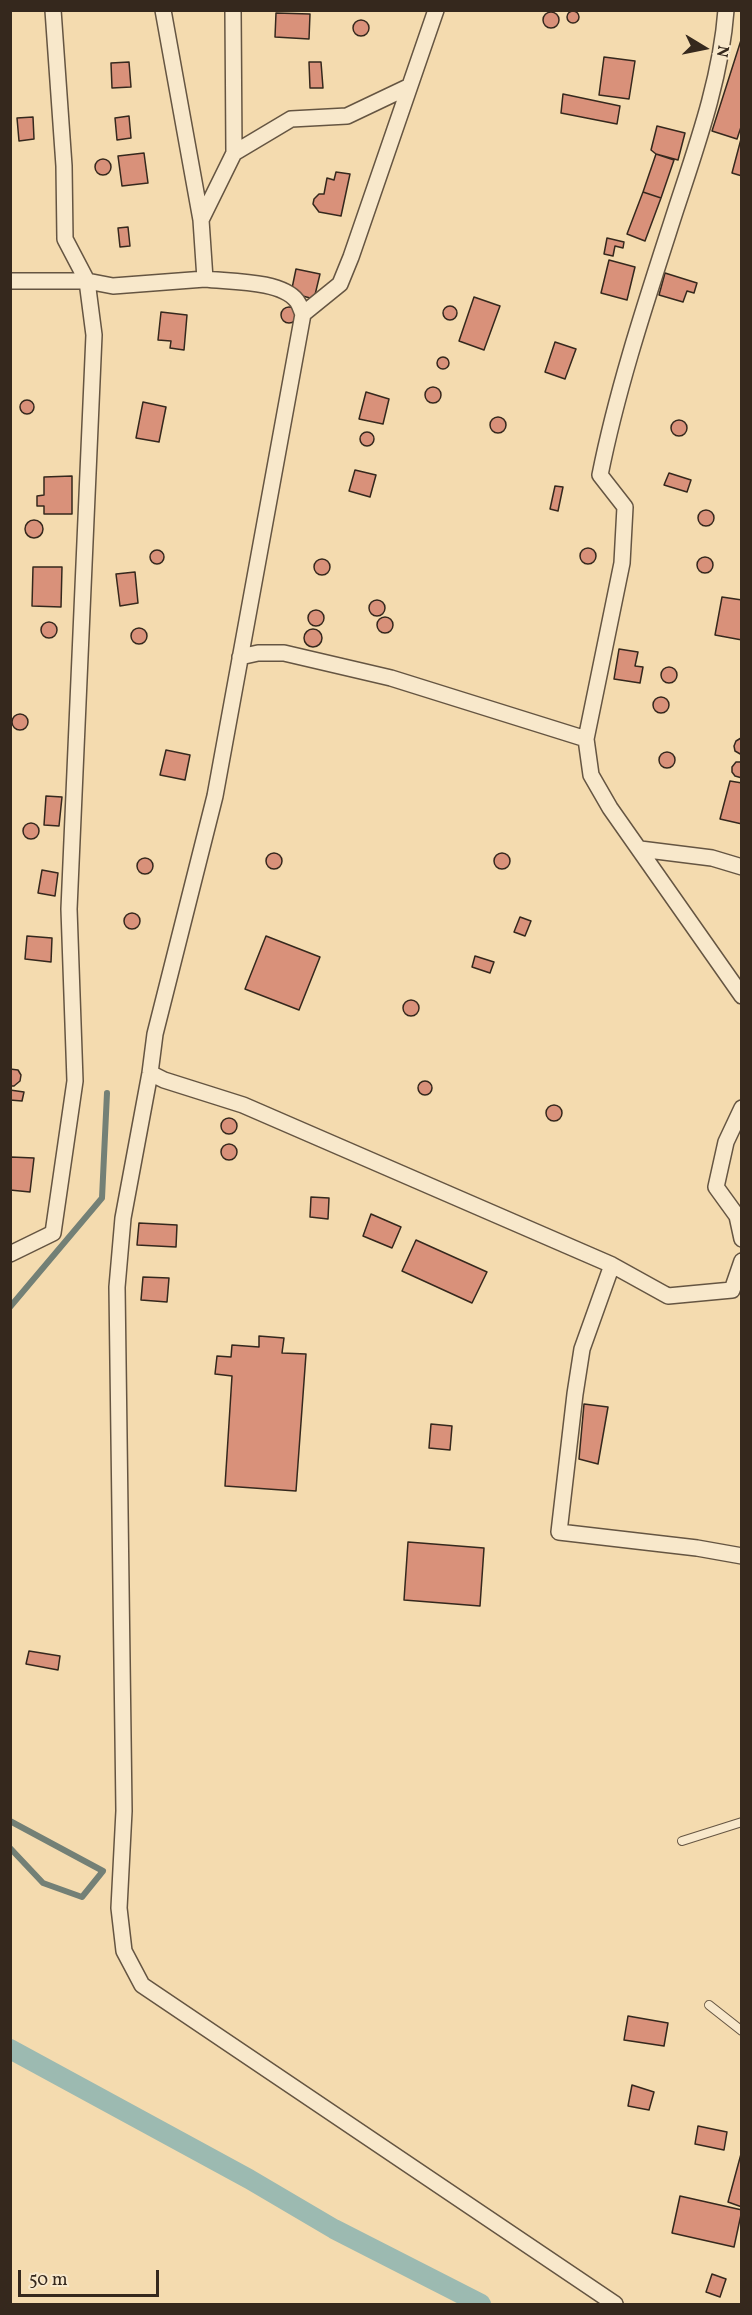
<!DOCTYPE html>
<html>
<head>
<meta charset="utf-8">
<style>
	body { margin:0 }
	#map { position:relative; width:752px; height:2315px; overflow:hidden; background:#f4dbaf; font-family:Vollkorn,serif }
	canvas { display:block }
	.frame { position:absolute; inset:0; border:12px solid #35281d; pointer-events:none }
	.north { position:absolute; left:674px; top:18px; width:60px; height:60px; -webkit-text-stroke:4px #f8e8cb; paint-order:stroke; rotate:100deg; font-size:16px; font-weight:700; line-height:24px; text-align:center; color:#35281d }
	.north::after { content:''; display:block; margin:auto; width:21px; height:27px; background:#35281d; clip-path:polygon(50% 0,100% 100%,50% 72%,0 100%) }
	.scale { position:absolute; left:18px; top:2270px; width:141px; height:27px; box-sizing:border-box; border:3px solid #35281d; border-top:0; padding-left:8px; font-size:18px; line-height:21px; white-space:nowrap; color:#35281d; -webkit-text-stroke:4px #f8e8cb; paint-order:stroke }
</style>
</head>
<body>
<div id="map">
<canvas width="752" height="2315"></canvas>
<div class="frame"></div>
<div class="north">N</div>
<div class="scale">50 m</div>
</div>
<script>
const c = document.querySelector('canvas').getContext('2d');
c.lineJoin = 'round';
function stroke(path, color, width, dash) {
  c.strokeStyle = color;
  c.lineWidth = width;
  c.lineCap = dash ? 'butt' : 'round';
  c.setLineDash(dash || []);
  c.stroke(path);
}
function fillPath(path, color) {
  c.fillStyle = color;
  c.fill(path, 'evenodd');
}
stroke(new Path2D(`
	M 10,1307 L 102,1198 L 107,1093
	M 10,1821 L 103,1871 L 82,1897 L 43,1883 L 10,1848`), '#738076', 6);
stroke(new Path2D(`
	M 10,2049 L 249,2179 L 334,2229 L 481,2304`), '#9cbab1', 20);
const building = new Path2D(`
	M567 17a6 6 0 1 1 12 0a6 6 0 1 1-12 0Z
	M543 20a8 8 0 1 1 16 0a8 8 0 1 1-16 0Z
	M 276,13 L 310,14 L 309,39 L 275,37 Z
	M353 28a8 8 0 1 1 16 0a8 8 0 1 1-16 0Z
	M 742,37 L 742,124 L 737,139 L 712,131 Z
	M 604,57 L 635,61 L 629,99 L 599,95 Z
	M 129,62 L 131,87 L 112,88 L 111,63 Z
	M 309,62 L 321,62 L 323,88 L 310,88 Z
	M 563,94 L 620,106 L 617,124 L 561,113 Z
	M 129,116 L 131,138 L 117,140 L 115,118 Z
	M 33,117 L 34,139 L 19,141 L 17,118 Z
	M 657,126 L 685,133 L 678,160 L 656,154 L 651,150 Z
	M 741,139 L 742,140 L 742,176 L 732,173 Z
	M 144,153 L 148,183 L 122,186 L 118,156 Z
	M 656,154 L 674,160 L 661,198 L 643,192 Z
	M95 167a8 8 0 1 1 16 0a8 8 0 1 1-16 0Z
	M 336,172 L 350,174 L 341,216 L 319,212 L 313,204 L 314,199 L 319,194 L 324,194 L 327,178 L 334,180 Z
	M 643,192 L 661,198 L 645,241 L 627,234 Z
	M 128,227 L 130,246 L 120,247 L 118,228 Z
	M 607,238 L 624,242 L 623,248 L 615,246 L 613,256 L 604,254 Z
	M 609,260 L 635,267 L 627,300 L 601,293 Z
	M 296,269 L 320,274 L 314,299 L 291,293 Z
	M 665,273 L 697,283 L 694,293 L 687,291 L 683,302 L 659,295 Z
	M 474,297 L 500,306 L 484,350 L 459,341 Z
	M443 313a7 7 0 1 1 14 0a7 7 0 1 1-14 0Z
	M281 315a8 8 0 1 1 16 0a8 8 0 1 1-16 0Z
	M 161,312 L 187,315 L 184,350 L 170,348 L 171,341 L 158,340 Z
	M 555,342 L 576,349 L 565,379 L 545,372 Z
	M437 363a6 6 0 1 1 12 0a6 6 0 1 1-12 0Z
	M425 395a8 8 0 1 1 16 0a8 8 0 1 1-16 0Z
	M 366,392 L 389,399 L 383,424 L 359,419 Z
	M20 407a7 7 0 1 1 14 0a7 7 0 1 1-14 0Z
	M 143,402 L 166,407 L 159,442 L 136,438 Z
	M490 425a8 8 0 1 1 16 0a8 8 0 1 1-16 0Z
	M671 428a8 8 0 1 1 16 0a8 8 0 1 1-16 0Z
	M360 439a7 7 0 1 1 14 0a7 7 0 1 1-14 0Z
	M 355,470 L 376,475 L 370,497 L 349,491 Z
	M 669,473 L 691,480 L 687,492 L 664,485 Z
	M 72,476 L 72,514 L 44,514 L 44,506 L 37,506 L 37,496 L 44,495 L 44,477 Z
	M 555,486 L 563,487 L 558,511 L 550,509 Z
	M698 518a8 8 0 1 1 16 0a8 8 0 1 1-16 0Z
	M25 529a9 9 0 1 1 18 0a9 9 0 1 1-18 0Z
	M580 556a8 8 0 1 1 16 0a8 8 0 1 1-16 0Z
	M150 557a7 7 0 1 1 14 0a7 7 0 1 1-14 0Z
	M697 565a8 8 0 1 1 16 0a8 8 0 1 1-16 0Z
	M314 567a8 8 0 1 1 16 0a8 8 0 1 1-16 0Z
	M 33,567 L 62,567 L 61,607 L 32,606 Z
	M 135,572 L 138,603 L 120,606 L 116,574 Z
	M 722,597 L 742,600 L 742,640 L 715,635 Z
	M369 608a8 8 0 1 1 16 0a8 8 0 1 1-16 0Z
	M308 618a8 8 0 1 1 16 0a8 8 0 1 1-16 0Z
	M377 625a8 8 0 1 1 16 0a8 8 0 1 1-16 0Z
	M41 630a8 8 0 1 1 16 0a8 8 0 1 1-16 0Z
	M131 636a8 8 0 1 1 16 0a8 8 0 1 1-16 0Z
	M304 638a9 9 0 1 1 18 0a9 9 0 1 1-18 0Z
	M 619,649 L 638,652 L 635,666 L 643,667 L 640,683 L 614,679 Z
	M661 675a8 8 0 1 1 16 0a8 8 0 1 1-16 0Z
	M653 705a8 8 0 1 1 16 0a8 8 0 1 1-16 0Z
	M12 722a8 8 0 1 1 16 0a8 8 0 1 1-16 0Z
	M 741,738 L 742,738 L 742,755 L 735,751 L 734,746 L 736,741 Z
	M 166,750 L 190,755 L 185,780 L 160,775 Z
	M659 760a8 8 0 1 1 16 0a8 8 0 1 1-16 0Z
	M 736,762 L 742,762 L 742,778 L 735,776 L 732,772 L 732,767 Z
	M 730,781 L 742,783 L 742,824 L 720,819 Z
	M 46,796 L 62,797 L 59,826 L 44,825 Z
	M23 831a8 8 0 1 1 16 0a8 8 0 1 1-16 0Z
	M266 861a8 8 0 1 1 16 0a8 8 0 1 1-16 0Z
	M494 861a8 8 0 1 1 16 0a8 8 0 1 1-16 0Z
	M137 866a8 8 0 1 1 16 0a8 8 0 1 1-16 0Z
	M 42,870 L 58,873 L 55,896 L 38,893 Z
	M124 921a8 8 0 1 1 16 0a8 8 0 1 1-16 0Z
	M 520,917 L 531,921 L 525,936 L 514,932 Z
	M 27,936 L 52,938 L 51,962 L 25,959 Z
	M 266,936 L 320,957 L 299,1010 L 245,989 Z
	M 475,956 L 494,962 L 490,973 L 472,967 Z
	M403 1008a8 8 0 1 1 16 0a8 8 0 1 1-16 0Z
	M 10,1069 L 18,1070 L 21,1075 L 20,1081 L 14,1086 L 10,1086 Z
	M418 1088a7 7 0 1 1 14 0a7 7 0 1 1-14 0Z
	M 10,1090 L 24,1092 L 22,1101 L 10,1100 Z
	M546 1113a8 8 0 1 1 16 0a8 8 0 1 1-16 0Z
	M221 1126a8 8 0 1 1 16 0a8 8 0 1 1-16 0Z
	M221 1152a8 8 0 1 1 16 0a8 8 0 1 1-16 0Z
	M 11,1157 L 34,1158 L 30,1192 L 10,1190 Z
	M 311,1197 L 329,1198 L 328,1219 L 310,1217 Z
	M 371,1214 L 401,1227 L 392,1248 L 363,1236 Z
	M 139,1223 L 177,1225 L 176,1247 L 137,1245 Z
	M 416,1240 L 487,1272 L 472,1303 L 402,1271 Z
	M 143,1277 L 169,1278 L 167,1302 L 141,1300 Z
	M 259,1336 L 284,1338 L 282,1353 L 306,1354 L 296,1491 L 225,1486 L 232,1376 L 215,1374 L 217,1356 L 231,1357 L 232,1345 L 259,1347 Z
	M 584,1404 L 608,1407 L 598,1464 L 579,1459 Z
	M 431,1424 L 452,1426 L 450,1450 L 429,1448 Z
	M 408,1542 L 484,1548 L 480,1606 L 404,1600 Z
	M 29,1651 L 60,1656 L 58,1670 L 26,1664 Z
	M 628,2016 L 668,2023 L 664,2046 L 624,2040 Z
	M 632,2085 L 654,2092 L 649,2110 L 628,2106 Z
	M 698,2126 L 727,2132 L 724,2150 L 695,2144 Z
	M 741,2154 L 742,2154 L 742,2207 L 728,2202 Z
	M 680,2196 L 742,2210 L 734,2247 L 672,2233 Z
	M 712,2274 L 726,2279 L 720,2297 L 706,2292 Z`);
fillPath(building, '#d9917a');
stroke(building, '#35281d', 1.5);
const lane = new Path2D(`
	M 682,1841 L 742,1822
	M 709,2005 L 742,2031`);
const street = new Path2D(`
	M 163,10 L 201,220 L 205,279 C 229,282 281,280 297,301 C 300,305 301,310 303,314 L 215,796 L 155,1034 L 150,1073 L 123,1218 L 117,1287 L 124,1811 L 119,1908 L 124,1951 L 142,1985 L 615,2304
	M 726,10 C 721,78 697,145 676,209 C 648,296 618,385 600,475 L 625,507 L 622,563 L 586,739 L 591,775 L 610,808 L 742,996
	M 234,153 L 291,119 L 347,116 L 408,87
	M 201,220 L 234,153 L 233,10
	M 10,281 L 87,281 L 113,286 L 205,279
	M 303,314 L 340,284 L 351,257 L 436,10
	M 240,657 L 258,653 L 284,653 L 391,678 L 586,739
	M 640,849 L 712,858 L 742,867
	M 150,1073 L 164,1080 L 243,1105 L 612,1265 L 668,1296 L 732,1290 L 742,1261
	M 742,1108 L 726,1142 L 716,1187 L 737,1216 L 742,1239
	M 10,1254 L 53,1233 L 75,1081 L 69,909 L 94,335 L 87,281 L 65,239 L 64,166 L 53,10
	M 612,1265 L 582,1349 L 575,1394 L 559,1532 L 697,1548 L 742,1556`);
stroke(lane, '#655542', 10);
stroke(street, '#655542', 18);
stroke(lane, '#f8e8cb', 8);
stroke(street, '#f8e8cb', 15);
</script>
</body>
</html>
